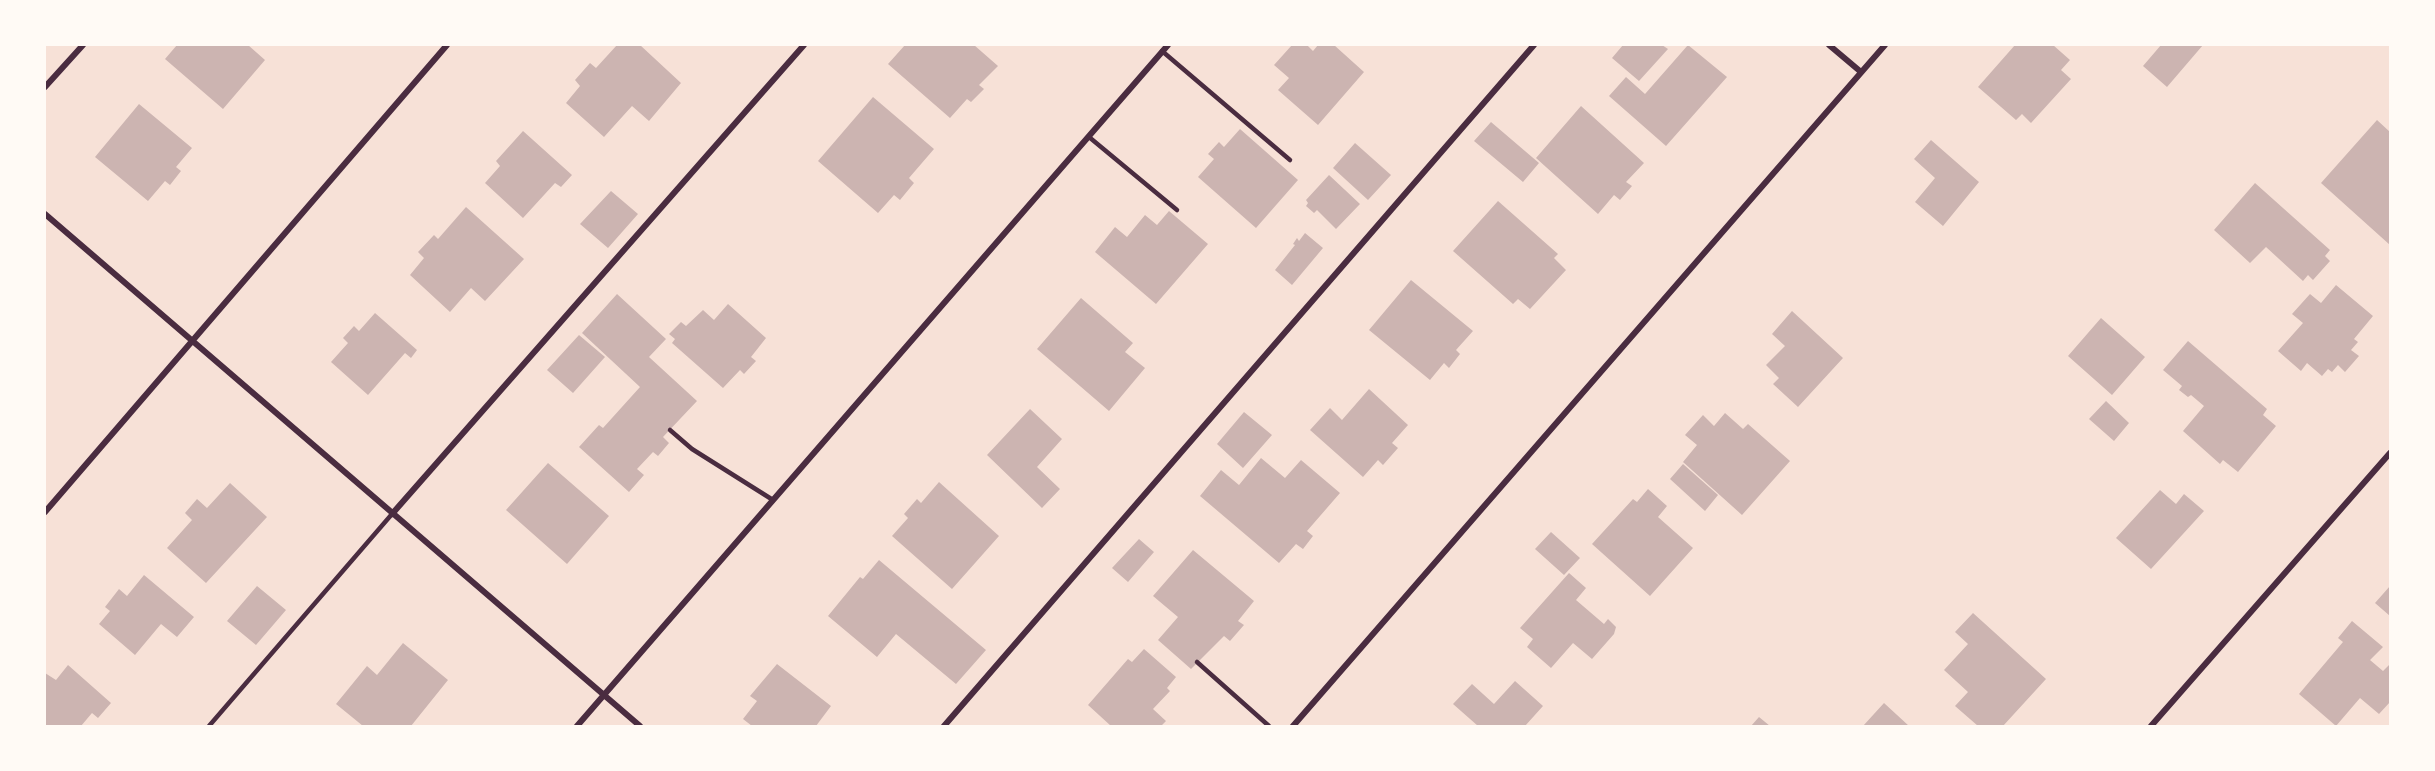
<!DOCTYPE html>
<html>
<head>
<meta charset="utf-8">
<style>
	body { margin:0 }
	#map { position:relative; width:2435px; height:771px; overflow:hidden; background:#f7e1d7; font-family:Ubuntu,sans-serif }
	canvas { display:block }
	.frame { position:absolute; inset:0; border:46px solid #fffaf5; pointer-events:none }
</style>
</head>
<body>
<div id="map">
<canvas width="2435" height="771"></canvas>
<div class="frame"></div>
</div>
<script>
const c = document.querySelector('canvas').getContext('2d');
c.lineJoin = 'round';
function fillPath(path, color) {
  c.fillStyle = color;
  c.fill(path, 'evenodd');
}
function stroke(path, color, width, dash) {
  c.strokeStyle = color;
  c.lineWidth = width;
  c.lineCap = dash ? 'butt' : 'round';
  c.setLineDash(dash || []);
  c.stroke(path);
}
fillPath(new Path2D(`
	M 177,45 L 248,45 L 265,60 L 223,109 L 165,59 Z
	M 617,45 L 640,45 L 681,83 L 649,121 L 632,106 L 604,137 L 566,103 L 580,86 L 575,80 L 590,63 L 596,68 Z
	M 905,45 L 974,45 L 998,66 L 979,85 L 984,89 L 971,102 L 967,99 L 950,118 L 888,64 Z
	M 1292,45 L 1307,45 L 1313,51 L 1318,45 L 1334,45 L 1364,72 L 1318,125 L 1278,90 L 1289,78 L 1274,65 Z
	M 1623,45 L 1662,45 L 1668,49 L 1639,81 L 1612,58 Z
	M 1688,45 L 1727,77 L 1666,146 L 1609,96 L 1626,77 L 1645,94 Z
	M 2015,45 L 2053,45 L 2070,60 L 2061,70 L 2071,79 L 2031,123 L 2022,114 L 2016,120 L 1978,87 Z
	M 2161,45 L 2203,45 L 2167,87 L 2143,66 Z
	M 873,97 L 934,149 L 909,178 L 914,183 L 900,200 L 894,195 L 878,213 L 818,161 Z
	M 139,104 L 192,148 L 176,167 L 181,171 L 170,185 L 165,181 L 148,201 L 95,157 Z
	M 1581,106 L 1644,163 L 1626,182 L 1632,186 L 1620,200 L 1614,195 L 1598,214 L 1536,158 Z
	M 2377,120 L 2390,132 L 2390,245 L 2321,183 Z
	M 1491,122 L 1539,163 L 1523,182 L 1474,141 Z
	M 1240,129 L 1298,180 L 1256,228 L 1198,177 L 1214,159 L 1208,154 L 1219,142 L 1224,147 Z
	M 523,131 L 572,175 L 561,187 L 555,183 L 523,218 L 485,183 L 500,166 L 496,161 Z
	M 1931,140 L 1979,182 L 1943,226 L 1915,202 L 1935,178 L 1914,159 Z
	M 1355,143 L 1391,175 L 1368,200 L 1333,168 Z
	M 1329,175 L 1360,204 L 1336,229 L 1317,210 L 1314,213 L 1306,206 L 1308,203 L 1306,200 Z
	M 2255,183 L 2330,250 L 2325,256 L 2330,261 L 2313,280 L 2308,275 L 2303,281 L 2266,247 L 2250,263 L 2214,230 Z
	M 611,191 L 638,214 L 608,248 L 580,224 Z
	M 1498,201 L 1558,254 L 1554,258 L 1566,270 L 1530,309 L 1518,299 L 1513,304 L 1453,251 Z
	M 466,207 L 524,259 L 485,301 L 471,288 L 450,312 L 410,275 L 424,258 L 418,252 L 434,235 L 438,239 Z
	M 1169,211 L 1208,244 L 1156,304 L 1095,252 L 1115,227 L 1127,237 L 1145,215 L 1157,225 Z
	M 1305,233 L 1323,248 L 1292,285 L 1275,270 L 1295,245 L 1293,244 L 1297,238 L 1299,241 Z
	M 1411,280 L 1473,331 L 1456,350 L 1460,354 L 1449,368 L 1444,363 L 1430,380 L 1369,330 Z
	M 2336,285 L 2373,316 L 2354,339 L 2358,342 L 2351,350 L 2359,356 L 2345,372 L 2338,365 L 2332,372 L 2328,369 L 2322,376 L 2307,363 L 2301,371 L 2278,351 L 2303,323 L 2292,314 L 2310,294 L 2321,303 Z
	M 617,294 L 666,339 L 649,357 L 697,401 L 663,437 L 669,443 L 658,456 L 653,452 L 637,469 L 644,475 L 629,492 L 579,447 L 599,425 L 603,428 L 640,387 L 582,333 Z
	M 1081,298 L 1133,343 L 1125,352 L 1145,368 L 1109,411 L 1037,349 Z
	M 728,304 L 766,338 L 751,357 L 756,361 L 744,374 L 740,370 L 723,388 L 672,343 L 675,339 L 669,334 L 681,322 L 686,326 L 703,310 L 714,320 Z
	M 1792,311 L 1843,358 L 1798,407 L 1773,384 L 1779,378 L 1766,365 L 1785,346 L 1772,334 Z
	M 375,313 L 417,350 L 411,358 L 405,353 L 368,395 L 331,362 L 348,343 L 343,338 L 354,326 L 359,331 Z
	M 2101,318 L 2145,357 L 2112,395 L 2068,356 Z
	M 579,335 L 605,357 L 573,393 L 547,370 Z
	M 2188,341 L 2267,409 L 2263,415 L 2276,426 L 2238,472 L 2223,460 L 2220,464 L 2183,431 L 2204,406 L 2191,395 L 2188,397 L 2179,390 L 2182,386 L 2163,370 Z
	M 1369,389 L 1408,425 L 1392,443 L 1398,448 L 1383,465 L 1378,460 L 1363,477 L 1310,430 L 1330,408 L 1342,420 Z
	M 2106,401 L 2129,423 L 2114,441 L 2089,419 Z
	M 1030,409 L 1062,439 L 1037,467 L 1060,489 L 1042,508 L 987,455 Z
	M 1244,412 L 1272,435 L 1243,468 L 1217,444 Z
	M 1725,413 L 1743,429 L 1748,424 L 1790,461 L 1742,515 L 1683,462 L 1697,445 L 1685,435 L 1703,415 L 1714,426 Z
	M 1261,458 L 1285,478 L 1301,460 L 1340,493 L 1307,531 L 1313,536 L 1303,549 L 1296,544 L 1279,563 L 1200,496 L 1221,470 L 1239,485 Z
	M 548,463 L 609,516 L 567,564 L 506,510 Z
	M 1683,464 L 1718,495 L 1705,511 L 1670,479 Z
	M 939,482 L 999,536 L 952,589 L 892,536 L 908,518 L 904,514 L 917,499 L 921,503 Z
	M 230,483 L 267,517 L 206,583 L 167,548 L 192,520 L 185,513 L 197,499 L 207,508 Z
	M 1648,489 L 1667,506 L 1658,517 L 1693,548 L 1650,596 L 1592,544 L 1633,499 L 1637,502 Z
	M 2160,490 L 2176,504 L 2184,494 L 2204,511 L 2151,569 L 2116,538 Z
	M 1551,532 L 1580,558 L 1564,575 L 1535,549 Z
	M 1139,539 L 1154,552 L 1128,582 L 1112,568 Z
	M 1193,550 L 1254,601 L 1238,621 L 1244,625 L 1230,641 L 1224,636 L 1191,669 L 1158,640 L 1178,617 L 1153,596 Z
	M 879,560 L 986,650 L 956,684 L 896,634 L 877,657 L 828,616 L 860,577 L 863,579 Z
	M 1569,573 L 1586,588 L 1576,600 L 1604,624 L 1608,619 L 1616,627 L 1614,634 L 1592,659 L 1573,643 L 1551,668 L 1527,647 L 1533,639 L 1520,628 Z
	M 144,575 L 194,617 L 177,637 L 161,624 L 135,655 L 99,624 L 110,611 L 105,607 L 119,589 L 127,596 Z
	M 257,586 L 286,610 L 256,645 L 227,621 Z
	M 2390,586 L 2390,616 L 2375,603 Z
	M 1973,613 L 2046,679 L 2003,726 L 1978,726 L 1955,706 L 1968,692 L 1944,670 L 1968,644 L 1955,632 Z
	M 2352,621 L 2383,647 L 2370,660 L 2383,671 L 2390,664 L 2390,702 L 2379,714 L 2360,698 L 2336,726 L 2299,694 L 2343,642 L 2338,638 Z
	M 403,643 L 448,680 L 411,726 L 363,726 L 336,704 L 367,666 L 377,675 Z
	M 1144,649 L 1176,677 L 1167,688 L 1170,691 L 1153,709 L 1166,721 L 1161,726 L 1111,726 L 1088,705 L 1128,659 L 1132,662 Z
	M 777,664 L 831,706 L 816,726 L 752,726 L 743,719 L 757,701 L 750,696 Z
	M 68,665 L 111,703 L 98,718 L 92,713 L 81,726 L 45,726 L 45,673 L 56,680 Z
	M 1515,681 L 1543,706 L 1525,726 L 1478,726 L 1453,704 L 1472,684 L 1494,704 Z
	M 1884,703 L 1909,726 L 1863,726 Z
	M 1759,717 L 1770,726 L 1751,726 Z`), '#ccb4b1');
stroke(new Path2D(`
	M 1162,51 L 1290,160
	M 1089,137 L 1177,210
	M 670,430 L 692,449 L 773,500
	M 1197,662 L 1269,726
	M 209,726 L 392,514`), '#4a2c40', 4.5);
stroke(new Path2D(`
	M 1829,45 L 1861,72
	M 45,87 L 83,45
	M 45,214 L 640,726
	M 45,512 L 447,45
	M 392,514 L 804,45
	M 577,726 L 1168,45
	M 944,726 L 1534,45
	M 1293,726 L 1885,45
	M 2151,726 L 2390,453`), '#4a2c40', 6);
</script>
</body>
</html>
